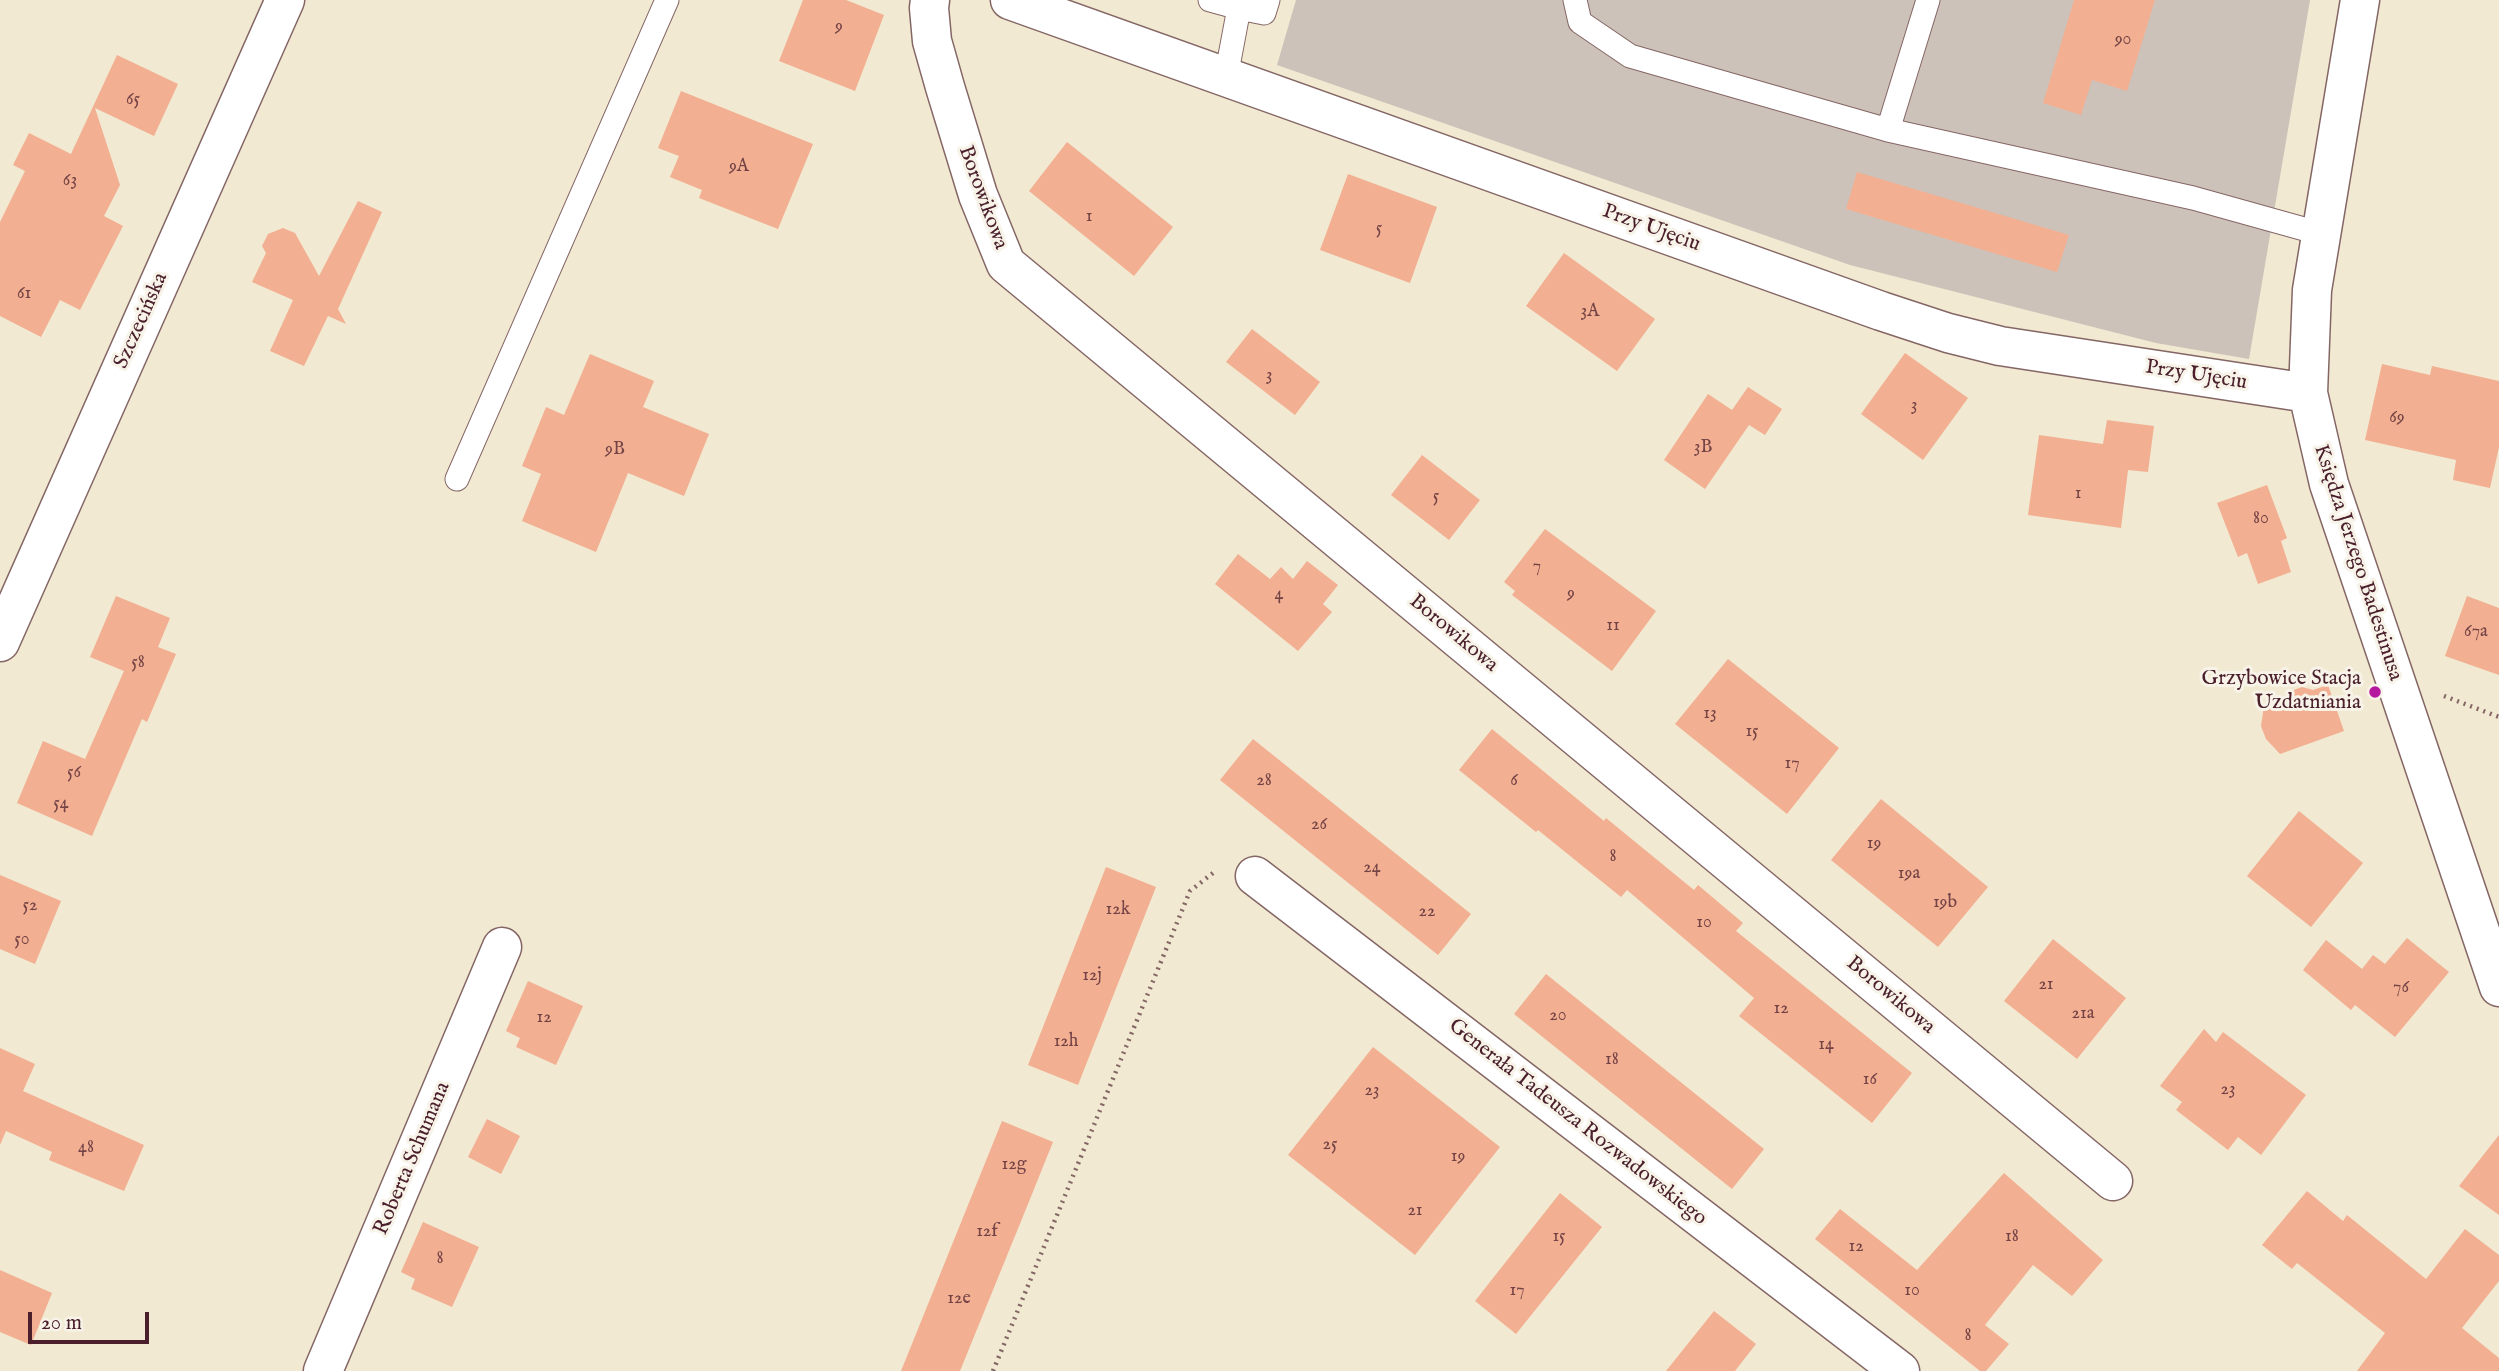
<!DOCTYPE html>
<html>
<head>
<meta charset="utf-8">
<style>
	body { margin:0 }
	#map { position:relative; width:2499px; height:1371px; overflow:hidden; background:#f1e9d1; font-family:"IM FELL English",serif }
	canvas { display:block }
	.scale { position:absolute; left:28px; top:1312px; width:121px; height:32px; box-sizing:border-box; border:4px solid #4a1f2b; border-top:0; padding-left:9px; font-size:21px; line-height:24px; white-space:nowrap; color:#4a1f2b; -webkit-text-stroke:5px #f7f3e8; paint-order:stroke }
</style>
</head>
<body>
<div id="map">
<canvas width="2499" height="1371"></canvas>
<div class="scale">20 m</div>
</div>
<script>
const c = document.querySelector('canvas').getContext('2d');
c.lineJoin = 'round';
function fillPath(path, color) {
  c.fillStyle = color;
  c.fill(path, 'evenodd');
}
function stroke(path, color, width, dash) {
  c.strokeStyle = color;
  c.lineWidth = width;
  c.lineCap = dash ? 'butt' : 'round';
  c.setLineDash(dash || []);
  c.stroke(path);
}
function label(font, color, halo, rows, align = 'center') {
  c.font = font + ' "IM FELL English",serif';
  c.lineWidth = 6;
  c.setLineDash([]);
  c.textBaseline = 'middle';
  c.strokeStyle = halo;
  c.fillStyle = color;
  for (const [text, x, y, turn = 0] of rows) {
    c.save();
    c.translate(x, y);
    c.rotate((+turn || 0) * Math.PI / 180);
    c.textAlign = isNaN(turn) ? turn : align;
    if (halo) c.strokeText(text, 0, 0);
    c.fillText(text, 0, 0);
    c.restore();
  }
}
fillPath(new Path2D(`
	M 1296,0 L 2310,0 L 2249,359 L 2156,343 L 1850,265 L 1277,65 Z`), '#cdc2b9');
fillPath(new Path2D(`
	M 803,0 L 846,0 L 884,15 L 855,91 L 779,61 Z
	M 2074,0 L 2155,0 L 2127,91 L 2092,80 L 2081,115 L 2043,103 Z
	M 117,55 L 178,84 L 154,136 L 95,108 L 120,185 L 104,216 L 123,226 L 80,310 L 60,300 L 41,337 L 0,316 L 0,222 L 25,171 L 13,165 L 29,133 L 71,154 Z
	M 681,91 L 813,144 L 778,229 L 699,198 L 702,190 L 670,177 L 679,156 L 658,148 Z
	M 1067,142 L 1173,227 L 1134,276 L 1029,191 Z
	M 1857,172 L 2069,235 L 2057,272 L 1846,209 Z
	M 1348,174 L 1437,207 L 1410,283 L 1320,250 Z
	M 358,201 L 382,212 L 338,309 L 346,324 L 328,316 L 304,366 L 270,351 L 293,300 L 252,282 L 266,253 L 262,246 L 268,234 L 283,228 L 295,233 L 319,276 Z
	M 1564,253 L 1655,319 L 1617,371 L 1526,306 Z
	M 1252,329 L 1320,382 L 1295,415 L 1226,362 Z
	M 1905,353 L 1968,398 L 1923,460 L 1861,414 Z
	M 590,354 L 654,381 L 643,407 L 709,434 L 684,496 L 628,473 L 596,552 L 522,521 L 541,474 L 522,466 L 546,407 L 564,415 Z
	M 2382,364 L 2430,375 L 2432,366 L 2499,381 L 2499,447 L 2490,488 L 2453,480 L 2456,460 L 2365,440 Z
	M 1748,387 L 1782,409 L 1765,435 L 1749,425 L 1705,489 L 1664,460 L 1708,394 L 1732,410 Z
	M 2107,420 L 2154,426 L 2148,472 L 2128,470 L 2121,528 L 2028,515 L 2039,435 L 2103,444 Z
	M 1422,455 L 1480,500 L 1449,540 L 1391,495 Z
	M 2267,485 L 2287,538 L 2281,541 L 2291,572 L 2258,584 L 2247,553 L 2238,557 L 2217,503 Z
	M 1545,529 L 1656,611 L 1612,671 L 1512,595 L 1515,591 L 1504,582 Z
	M 1238,554 L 1270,579 L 1281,567 L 1293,579 L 1307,561 L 1338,585 L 1323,604 L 1332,612 L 1298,651 L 1215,584 Z
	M 116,596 L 170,618 L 158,647 L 176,654 L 147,722 L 142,719 L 92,836 L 17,803 L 43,741 L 85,759 L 124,671 L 90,657 Z
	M 2467,596 L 2499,608 L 2499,675 L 2445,656 Z
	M 1728,659 L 1839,748 L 1787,814 L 1675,724 Z
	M 2328,685 L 2344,731 L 2280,754 L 2266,739 L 2261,726 L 2264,706 L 2281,700 L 2291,691 L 2302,687 L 2313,690 Z
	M 1492,729 L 1604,821 L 1606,818 L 1694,890 L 1698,885 L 1743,923 L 1736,931 L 1912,1073 L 1872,1123 L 1739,1016 L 1754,998 L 1627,890 L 1621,897 L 1538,830 L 1536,832 L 1459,770 Z
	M 1253,739 L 1471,914 L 1438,955 L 1220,780 Z
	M 1881,799 L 1988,887 L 1938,947 L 1831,860 Z
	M 2299,811 L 2363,863 L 2311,927 L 2247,876 Z
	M 1106,867 L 1156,887 L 1078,1085 L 1028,1065 Z
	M 0,875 L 61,901 L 35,964 L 0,949 Z
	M 2407,938 L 2449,972 L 2395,1037 L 2355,1005 L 2351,1010 L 2303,970 L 2326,940 L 2362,969 L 2373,955 L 2385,964 Z
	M 2053,939 L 2126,998 L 2077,1059 L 2004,1001 Z
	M 1546,974 L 1764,1149 L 1732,1189 L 1514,1014 Z
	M 528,981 L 583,1006 L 556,1065 L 516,1047 L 520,1038 L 506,1031 Z
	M 2204,1029 L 2216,1042 L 2223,1032 L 2306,1095 L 2261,1155 L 2238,1137 L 2228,1150 L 2176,1110 L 2182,1102 L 2160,1086 Z
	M 1373,1047 L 1500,1147 L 1415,1255 L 1288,1155 Z
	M 0,1048 L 35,1064 L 23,1091 L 144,1145 L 124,1191 L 49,1160 L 52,1152 L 6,1131 L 0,1145 Z
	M 487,1119 L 520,1136 L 501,1174 L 468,1157 Z
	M 1002,1121 L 1053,1142 L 1026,1209 L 960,1371 L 901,1371 Z
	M 2499,1135 L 2499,1215 L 2459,1186 Z
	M 2004,1173 L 2103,1260 L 2072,1296 L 2033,1265 L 1985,1325 L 2009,1344 L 1986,1371 L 1980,1371 L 1815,1239 L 1840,1209 L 1917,1270 Z
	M 2307,1191 L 2343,1221 L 2347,1215 L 2426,1279 L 2465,1229 L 2499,1255 L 2499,1281 L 2462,1328 L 2499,1358 L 2499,1371 L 2357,1371 L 2385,1333 L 2297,1263 L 2292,1269 L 2262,1245 Z
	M 1560,1193 L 1602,1227 L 1516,1334 L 1475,1301 Z
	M 423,1222 L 479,1247 L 452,1307 L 411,1289 L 415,1279 L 401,1272 Z
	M 0,1270 L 52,1293 L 31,1345 L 0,1332 Z
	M 1714,1311 L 1756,1344 L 1735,1371 L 1666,1371 Z`), '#f2af92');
const lane = new Path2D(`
	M 1210,0 L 1239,8 L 1226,77
	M 1575,0 L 1580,22 L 1630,56 L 1888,130 L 2193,198 L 2322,234
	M 1239,8 L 1264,13 L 1268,0
	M 1888,130 L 1928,0
	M 457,479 L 667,0`);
const street = new Path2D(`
	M 930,0 L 929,8 L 932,41 L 945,87 L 978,195 L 1006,264 L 2113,1181
	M 1010,0 L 1881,311 L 1948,333 L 2000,346 L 2308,393
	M 2360,0 L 2312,290 L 2308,393 L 2329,484 L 2499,987
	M 0,642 L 285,0
	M 1255,876 L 1900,1371
	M 323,1371 L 502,947`);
stroke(lane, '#846665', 25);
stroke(street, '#846665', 41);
stroke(new Path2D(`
	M 2444,696 L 2499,717
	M 993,1371 L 1190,891 L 1213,873 L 1217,873`), '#846665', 4.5, [2, 5]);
stroke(lane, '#fff', 23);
stroke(street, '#fff', 38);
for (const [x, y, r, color] of [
	[2375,692,7,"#b5179e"]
]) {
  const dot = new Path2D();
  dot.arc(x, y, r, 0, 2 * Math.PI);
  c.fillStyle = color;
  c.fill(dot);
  stroke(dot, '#f7f3e8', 2.5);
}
label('18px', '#744345', null, [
	["9",839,27],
	["90",2123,40],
	["65",133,100],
	["9A",739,167],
	["63",70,181],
	["1",1089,217],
	["5",1379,229],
	["61",24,294],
	["3A",1590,312],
	["3",1269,376],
	["3",1914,406],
	["69",2397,418],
	["3B",1703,448],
	["9B",615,450],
	["1",2078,494],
	["5",1436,497],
	["80",2261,519],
	["7",1537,567],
	["9",1571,594],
	["4",1279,595],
	["11",1613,626],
	["67a",2476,632],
	["58",138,663],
	["13",1710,714],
	["15",1752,732],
	["17",1792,764],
	["56",74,773],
	["28",1264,781],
	["6",1514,781],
	["54",61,804],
	["26",1319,825],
	["19",1874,844],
	["8",1613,857],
	["24",1372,868],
	["19a",1909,874],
	["19b",1945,903],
	["52",30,906],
	["12k",1118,910],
	["22",1427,912],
	["10",1704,923],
	["50",22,940],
	["12j",1092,976],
	["21",2046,985],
	["76",2401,988],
	["12",1781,1009],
	["21a",2083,1014],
	["20",1558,1016],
	["12",544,1018],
	["12h",1066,1042],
	["14",1826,1045],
	["18",1612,1060],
	["16",1870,1080],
	["23",2228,1090],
	["23",1372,1091],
	["25",1330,1145],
	["48",86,1148],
	["19",1458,1157],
	["12g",1014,1165],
	["21",1415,1211],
	["12f",987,1232],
	["15",1559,1237],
	["18",2012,1237],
	["12",1856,1247],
	["8",440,1259],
	["17",1517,1291],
	["10",1912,1291],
	["12e",959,1299],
	["8",1968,1336]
]);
label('21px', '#4a1f2b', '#f7f3e8', [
	["Borowikowa",982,198,70],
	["Przy Ujęciu",1651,229,20],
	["Szczecińska",142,321,-66],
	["Przy Ujęciu",2196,376,9],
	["Księdza Jerzego Badestinusa",2357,563,72],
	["Borowikowa",1453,634,40],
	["Borowikowa",1890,996,40],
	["Generała Tadeusza Rozwadowskiego",1577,1123,38],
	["Roberta Schumana",413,1159,-67]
]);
label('21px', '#4a1f2b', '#f7f3e8', [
	["Grzybowice Stacja",2361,680],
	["Uzdatniania",2361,704]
], 'right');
</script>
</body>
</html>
